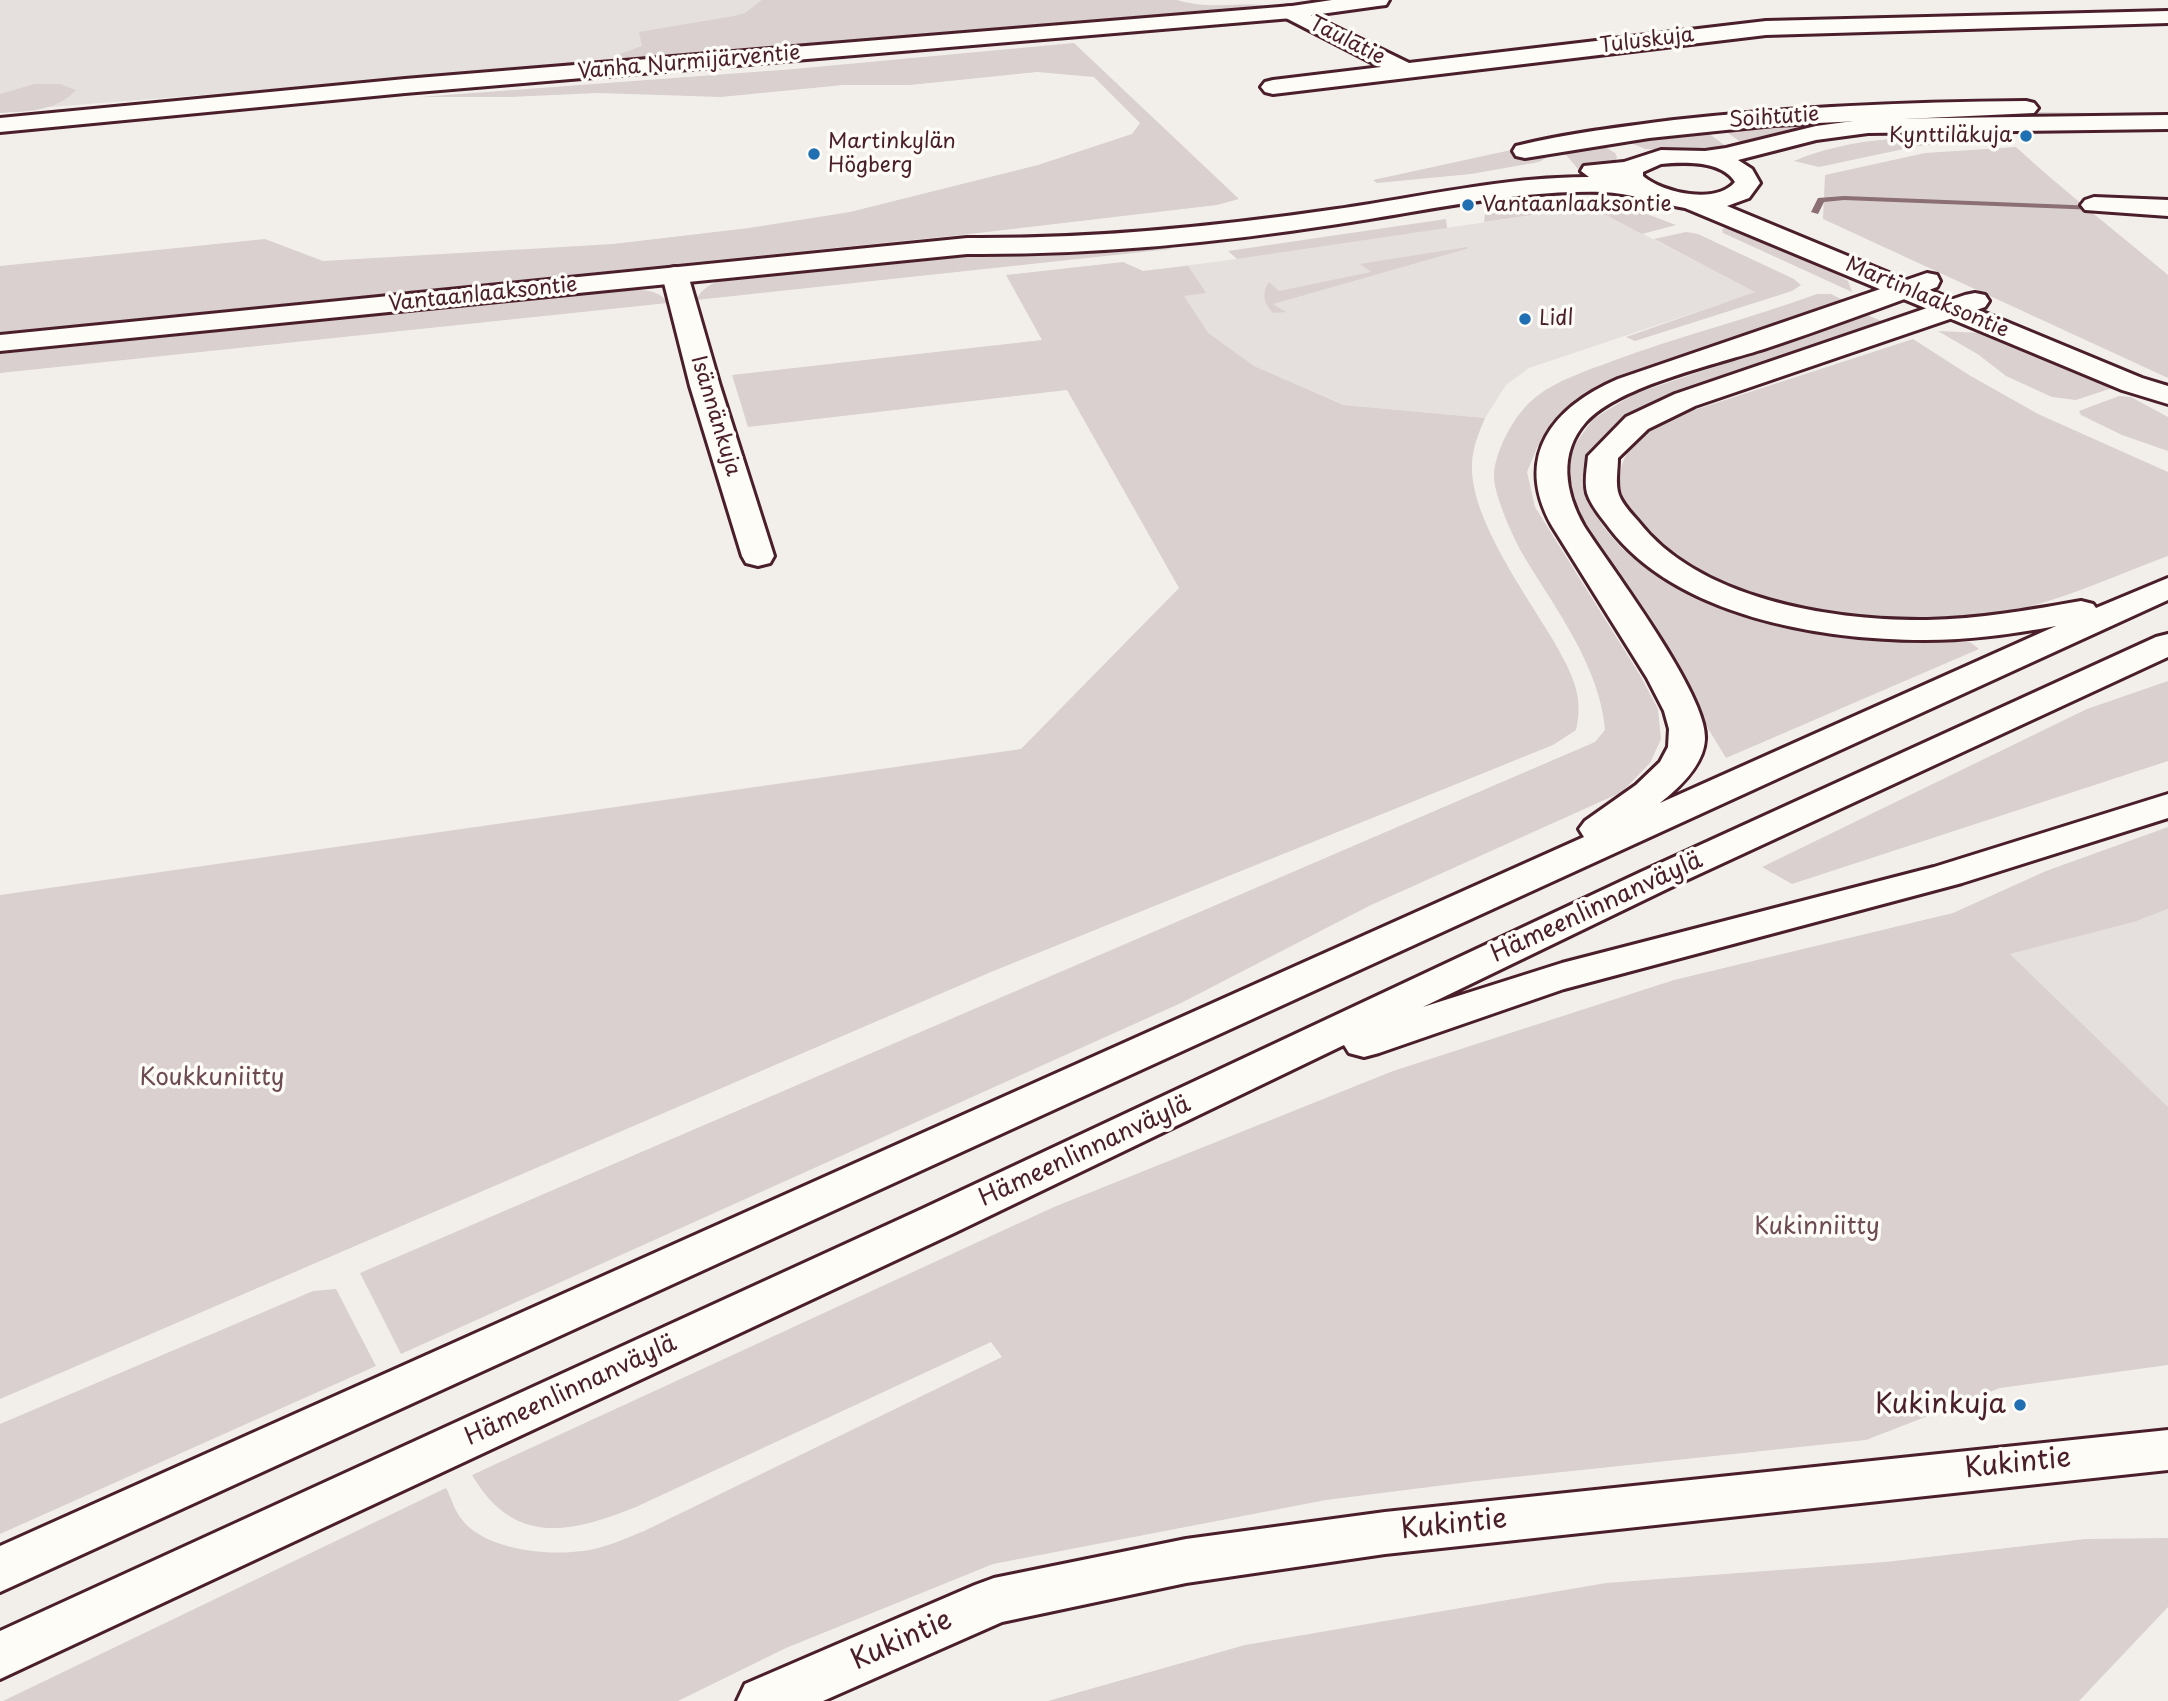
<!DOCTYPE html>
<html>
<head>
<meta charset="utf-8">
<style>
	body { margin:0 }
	canvas { display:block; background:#f2efeb }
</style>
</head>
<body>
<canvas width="2168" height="1701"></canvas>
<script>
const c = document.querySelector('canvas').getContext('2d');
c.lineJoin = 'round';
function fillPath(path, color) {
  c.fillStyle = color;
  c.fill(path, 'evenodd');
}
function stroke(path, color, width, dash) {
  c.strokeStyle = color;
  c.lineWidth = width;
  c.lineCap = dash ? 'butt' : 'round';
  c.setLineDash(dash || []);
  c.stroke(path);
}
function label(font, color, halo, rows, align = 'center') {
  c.font = font + ' "Playpen Sans",sans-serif';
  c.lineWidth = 7;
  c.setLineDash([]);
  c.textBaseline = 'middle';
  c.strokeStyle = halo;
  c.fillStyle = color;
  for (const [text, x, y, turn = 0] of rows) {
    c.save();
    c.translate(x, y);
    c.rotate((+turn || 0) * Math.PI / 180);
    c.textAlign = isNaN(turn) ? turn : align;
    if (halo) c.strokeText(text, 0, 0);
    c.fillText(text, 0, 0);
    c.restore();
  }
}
fillPath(new Path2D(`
	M 0,0 L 794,0 L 812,35 L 668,58 L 0,111 Z
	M 1561,211 L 1604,214 L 1756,292 L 1529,368 L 1506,385 L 1485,418 L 1345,405 L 1254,366 L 1235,374 L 1143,271 L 1237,259 Z
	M 2168,909 L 2168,1107 L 2010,954 L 2134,922 Z`), '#e5dfdd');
fillPath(new Path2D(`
	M 762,0 L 1177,0 C 1214,11 1243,0 1276,7 L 668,58 L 694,53 L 624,59 L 620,54 L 642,46 L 639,32 L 734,16 L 745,13 Z
	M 1074,43 L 1239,199 L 1217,205 L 961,235 L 0,333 L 0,266 L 265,239 L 323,261 L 613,244 L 749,228 L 850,212 L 1038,165 L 1132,134 L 1140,123 L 1094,77 L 1037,72 L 910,85 L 843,85 L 721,97 L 598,93 L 510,97 L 420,97 L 794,69 Z
	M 35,84 L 60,84 L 76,90 C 55,112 28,111 0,113 L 0,94 Z
	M 1980,111 L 2153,114 L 1933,119 L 1752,146 L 1742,143 L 1721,128 Z
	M 1704,130 L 1723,144 L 1737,151 L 1645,149 L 1624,140 Z
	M 1979,136 L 1982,140 L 1980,141 L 1918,146 L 1819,167 L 1794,161 C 1853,136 1916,137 1979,136 Z
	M 1602,145 L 1615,153 L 1617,157 L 1615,161 L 1578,169 L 1561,149 Z
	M 2016,147 C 2065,192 2117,232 2168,275 L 2168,378 L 1823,219 L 1825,175 L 1925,153 Z
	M 1511,150 L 1522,157 L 1541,153 L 1546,155 L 1546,158 L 1539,162 L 1471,174 L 1377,183 L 1373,180 Z
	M 1594,203 L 1628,207 L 1676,225 L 1642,234 L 1604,214 L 1561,211 L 1484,222 L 1485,214 Z
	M 1446,219 L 1447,228 L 1237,259 L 1228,251 Z
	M 1732,226 L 1836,274 L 1848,281 L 1852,292 L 1723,233 L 1722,229 Z
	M 1686,232 L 1698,234 L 1794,279 L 1801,285 L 1792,291 L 1635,341 L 1626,337 L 1755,292 L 1654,239 Z
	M 1144,243 L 1162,244 L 1171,249 L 696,300 C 705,283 720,280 738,277 L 923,259 Z
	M 1467,247 L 1469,248 L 1273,304 L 1286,312 L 1273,313 C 1264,304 1261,293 1269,282 L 1279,291 L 1371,272 L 1360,264 Z
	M 1123,262 L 1143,271 L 1188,266 L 1206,293 L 1184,296 L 1208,333 L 1254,366 L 1344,405 L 1485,418 C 1479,432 1472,449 1472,465 C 1470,518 1526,594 1553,640 C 1570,670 1585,695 1576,730 L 1553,745 L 991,972 L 0,1399 L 0,895 L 1021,749 L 1179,588 L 1067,390 L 748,427 L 732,375 L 1042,340 L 1006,275 Z
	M 618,290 C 635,290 658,287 668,303 L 0,373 L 0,354 Z
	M 1817,294 L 1831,294 L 1843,300 L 1605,385 L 1551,425 L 1537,448 L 1527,472 L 1535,507 L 1640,675 L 1658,709 L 1661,739 L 1650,763 L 1622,792 L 1369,906 L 1181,1003 L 401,1354 L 360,1273 L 1595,742 L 1605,730 C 1600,666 1554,607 1522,553 C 1513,537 1492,491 1494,473 C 1497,446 1516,412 1537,396 C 1558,380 1586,371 1610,362 C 1678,336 1749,319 1817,294 Z
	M 1868,315 L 1881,321 C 1831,338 1781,356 1731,374 C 1694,387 1638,402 1611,429 C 1589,451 1579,483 1594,511 C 1653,622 1858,644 1970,642 L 1979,649 L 1726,758 L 1600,551 L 1576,517 L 1564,474 L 1569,453 L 1593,419 L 1634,394 Z
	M 1938,331 L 1982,333 L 2014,341 L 2121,385 L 2076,400 L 2052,397 L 2006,376 L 1979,355 Z
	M 1913,339 L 1969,375 L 2038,414 L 2168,472 L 2168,556 C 2122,573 2076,594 2028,607 C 1982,620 1928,621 1881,618 C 1819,614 1752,600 1697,571 C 1657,550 1598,500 1628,452 C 1639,434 1661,425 1679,415 Z
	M 2119,396 L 2131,397 L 2168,417 L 2168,451 L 2122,435 L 2081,415 L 2079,411 Z
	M 2168,681 L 2168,761 L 1792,884 L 1762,867 L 2087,709 Z
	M 2168,827 L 2168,909 L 2134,922 L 2010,954 L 2168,1107 L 2168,1365 L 2000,1388 L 1866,1440 L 1477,1481 L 1326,1500 L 993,1564 L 786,1648 L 678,1701 L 3,1701 L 446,1488 C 451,1497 454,1509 460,1517 C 484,1553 561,1558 598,1548 C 614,1544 629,1537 644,1531 L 1002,1357 L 991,1342 L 636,1507 C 571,1533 514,1547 472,1475 L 1054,1207 L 1393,1071 L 1674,980 L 1953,913 L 2046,871 Z
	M 336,1289 L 376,1366 L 0,1534 L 0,1424 L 313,1291 Z
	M 2168,1538 L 2168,1607 L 2079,1701 L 1048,1701 L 1245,1645 L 1606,1583 L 1885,1562 L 2085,1539 Z`), '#d9d0cf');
fillPath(new Path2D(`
	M 1844,196 L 2097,206 L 2101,208 L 2097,210 L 1844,200 L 1824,202 L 1818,214 L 1811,212 L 1818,198 Z`), '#8b6f75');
const minor = new Path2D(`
	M 1292,6 L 1409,63 L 1766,21 L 2168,11 L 2168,23 L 1766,35 L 1273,94 L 1265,92 L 1261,87 L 1265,82 L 1273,80 L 1381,67 L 1284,17 L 1281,12 L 1284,7 Z
	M 2026,101 L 2034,103 L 2038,108 L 2034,113 L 1774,125 L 1649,138 L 1525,158 L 1516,156 L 1513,151 L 1516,146 C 1568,133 1622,127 1674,120 C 1791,107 1908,102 2026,101 Z
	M 2094,197 L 2168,200 L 2168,216 L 2085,210 L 2081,205 L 2085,200 Z
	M 675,267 L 684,269 L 688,275 L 720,386 L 774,556 L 770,563 L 758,566 L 746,563 L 742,556 L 690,386 L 662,275 L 666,269 Z
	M 2168,1430 L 2168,1470 L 1385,1554 L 1186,1583 L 1002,1622 L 823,1701 L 737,1701 L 745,1684 L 975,1585 L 994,1578 L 1186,1539 L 1385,1512 Z`);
const tertiary = new Path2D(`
	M 1332,0 L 1389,0 L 1386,5 L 1378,6 L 1292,18 L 405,93 L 0,132 L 0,118 L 405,79 L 1292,6 Z`);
const secondary = new Path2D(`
	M 2168,115 L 2168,129 L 1868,133 L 1816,140 L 1738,160 L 1752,169 L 1760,183 L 1749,198 L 1727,206 L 2142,378 L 2168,386 L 2168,404 L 2122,390 L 1685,208 C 1657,203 1631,193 1602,192 C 1513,190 1426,211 1338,224 C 1215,243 1091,255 967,254 L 0,351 L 0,335 L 967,238 C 1091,239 1214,227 1337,209 C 1421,197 1504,177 1589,177 L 1581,171 L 1584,166 L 1624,162 L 1661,150 L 1705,151 L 1726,148 L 1816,126 L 1868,119 ZM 1661,164 C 1684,162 1721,160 1735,182 C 1716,205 1663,193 1643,176 L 1643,172 Z`);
const trunk = new Path2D(`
	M 1927,273 L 1937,275 L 1940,281 L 1937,287 C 1880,308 1824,329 1767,348 C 1718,364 1620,385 1586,422 C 1558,453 1565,493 1584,526 C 1611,568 1708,695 1705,739 C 1704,765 1679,788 1660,803 L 2056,626 C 2013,634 1969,640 1925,640 C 1820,640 1677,616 1610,529 C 1602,518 1591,506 1587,493 C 1584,481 1587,468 1588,456 L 1626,417 L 1675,394 L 1965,295 L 1975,293 L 1985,295 L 1989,301 L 1985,307 L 1695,406 L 1648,429 L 1618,458 C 1618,470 1615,484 1619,495 C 1623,505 1631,513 1638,521 C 1699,600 1833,621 1927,620 C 1979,619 2030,610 2081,601 L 2093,604 L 2096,608 L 2168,578 L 2168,600 L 0,1592 L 0,1546 L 1584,837 L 1579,829 L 1585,821 L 1636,785 L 1660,762 L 1668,747 L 1669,729 L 1664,711 L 1647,678 L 1552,526 C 1513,456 1553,407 1618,379 Z
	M 2168,634 L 2168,657 L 1669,888 L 1423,1007 L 1562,963 L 1934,867 L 2168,794 L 2168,818 L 1962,883 L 1564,989 L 1379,1053 L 1364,1057 L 1349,1053 L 1344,1045 L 954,1233 L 0,1679 L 0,1631 L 922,1209 L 1641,872 L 2156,637 Z`);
stroke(minor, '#4a1f2b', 6);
stroke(tertiary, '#4a1f2b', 6);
stroke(secondary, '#4a1f2b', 6);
stroke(trunk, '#4a1f2b', 6);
fillPath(minor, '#fdfcf7');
fillPath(tertiary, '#fdfcf7');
fillPath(secondary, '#fdfcf7');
fillPath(trunk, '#fdfcf7');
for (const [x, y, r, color] of [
	[2026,136,7,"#1f6fb2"],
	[814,154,7,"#1f6fb2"],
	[1468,205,7,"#1f6fb2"],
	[1525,319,7,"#1f6fb2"],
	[2020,1405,7,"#1f6fb2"]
]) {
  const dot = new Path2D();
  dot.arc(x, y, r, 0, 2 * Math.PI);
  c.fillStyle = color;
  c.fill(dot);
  stroke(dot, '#fdfcf7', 2.5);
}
label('21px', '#4a1f2b', '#fdfcf7', [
	["Taulatie",1347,41,27],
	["Tuluskuja",1647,41,-7],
	["Vanha Nurmijärventie",689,63,-5],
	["Soihtutie",1774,118,-4],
	["Vantaanlaaksontie",483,295,-6],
	["Martinlaaksontie",1927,298,23],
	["Isännänkuja",715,416,73]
]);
label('21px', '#4a1f2b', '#fdfcf7', [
	["Kynttiläkuja",2012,136,"right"],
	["Martinkylän",828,142],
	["Högberg",828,166],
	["Vantaanlaaksontie",1482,205],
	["Lidl",1539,319]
], 'left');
label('24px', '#4a1f2b', '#fdfcf7', [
	["Hämeenlinnanväylä",1597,908,-25],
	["Hämeenlinnanväylä",1085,1152,-25],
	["Hämeenlinnanväylä",571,1391,-25]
]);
label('24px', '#6e4b54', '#fdfcf7', [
	["Koukkuniitty",212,1078],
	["Kukinniitty",1817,1227]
]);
label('28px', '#4a1f2b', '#fdfcf7', [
	["Kukinkuja",2006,1405]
], 'right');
label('28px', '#4a1f2b', '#fdfcf7', [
	["Kukintie",2018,1464,-6],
	["Kukintie",1454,1525,-6],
	["Kukintie",902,1641,-24]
]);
</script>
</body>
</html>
